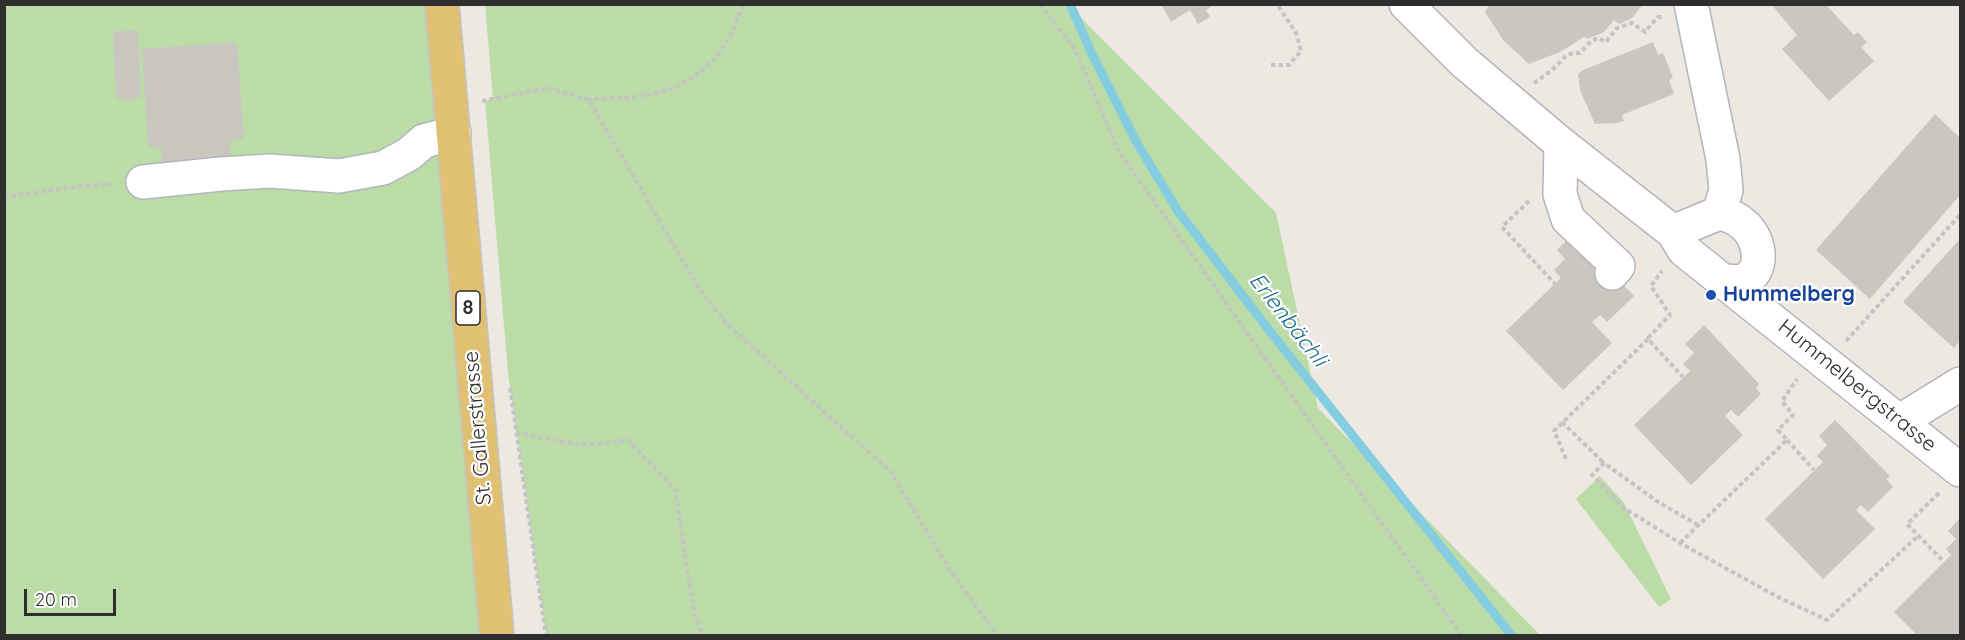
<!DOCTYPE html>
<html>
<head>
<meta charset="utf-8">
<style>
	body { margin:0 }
	#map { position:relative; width:1965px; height:640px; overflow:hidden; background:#ede8e2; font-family:Quicksand,sans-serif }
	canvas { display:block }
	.frame { position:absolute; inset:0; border:6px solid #2e2e2e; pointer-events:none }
	.scale { position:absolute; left:24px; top:589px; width:92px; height:27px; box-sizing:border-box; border:3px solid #2e2e2e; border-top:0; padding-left:8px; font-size:18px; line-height:21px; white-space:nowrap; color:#2e2e2e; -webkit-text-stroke:4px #fff; paint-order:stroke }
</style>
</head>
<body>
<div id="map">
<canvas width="1965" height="640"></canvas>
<div class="frame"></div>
<div class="scale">20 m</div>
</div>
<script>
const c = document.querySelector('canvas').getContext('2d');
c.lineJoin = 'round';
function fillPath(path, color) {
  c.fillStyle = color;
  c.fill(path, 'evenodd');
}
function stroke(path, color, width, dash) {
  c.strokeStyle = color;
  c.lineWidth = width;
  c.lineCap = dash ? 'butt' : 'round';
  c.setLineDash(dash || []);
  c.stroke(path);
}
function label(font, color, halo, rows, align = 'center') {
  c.font = font + ' Quicksand,sans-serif';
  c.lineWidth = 4.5;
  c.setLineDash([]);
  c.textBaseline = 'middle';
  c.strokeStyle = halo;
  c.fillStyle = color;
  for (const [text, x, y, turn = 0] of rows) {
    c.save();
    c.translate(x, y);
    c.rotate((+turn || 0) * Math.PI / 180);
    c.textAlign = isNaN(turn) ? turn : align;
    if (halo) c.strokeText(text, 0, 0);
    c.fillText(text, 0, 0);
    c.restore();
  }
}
fillPath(new Path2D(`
	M 4,5 L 442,5 L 486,635 L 5,635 Z
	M 485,5 L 1068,5 L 1276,213 L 1318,408 L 1540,635 L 546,635 L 508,373 L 485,101 L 493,99 Z
	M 1600,476 L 1624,503 L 1671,599 L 1659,607 L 1576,499 Z`), '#bbdca6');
stroke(new Path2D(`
	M 1070,4 L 1092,54 L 1137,143 L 1178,211 L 1272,334 L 1512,636`), '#84cde1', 9);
fillPath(new Path2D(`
	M 1161,4 L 1215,4 L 1206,10 L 1210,17 L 1198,24 L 1190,10 L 1171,22 Z
	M 1490,4 L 1643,4 L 1632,18 L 1619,24 L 1614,20 L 1604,32 L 1587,39 L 1584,37 L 1560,52 L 1529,64 L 1503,40 L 1485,12 Z
	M 1771,4 L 1831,4 L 1828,7 L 1854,35 L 1858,32 L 1867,42 L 1861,47 L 1874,61 L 1829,101 L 1782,49 L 1797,35 Z
	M 138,30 L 141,98 L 116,99 L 113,31 Z
	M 237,42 L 244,139 L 230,140 L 231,165 L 162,169 L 161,147 L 148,148 L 142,49 Z
	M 1653,42 L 1658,55 L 1663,53 L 1673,78 L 1669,80 L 1674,94 L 1622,115 L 1624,121 L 1617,123 L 1595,124 L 1580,90 L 1578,74 L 1583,70 Z
	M 1935,114 L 1960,138 L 1960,195 L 1870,299 L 1816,250 Z
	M 1574,233 L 1634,296 L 1607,322 L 1600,315 L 1592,322 L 1612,343 L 1563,390 L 1506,331 L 1561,278 L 1554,270 L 1565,259 L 1557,250 Z
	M 1960,239 L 1960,341 L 1954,348 L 1903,302 Z
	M 1704,325 L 1759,384 L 1756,388 L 1761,394 L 1738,417 L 1731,410 L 1725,416 L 1743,435 L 1691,485 L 1634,425 L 1690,371 L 1683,364 L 1694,353 L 1685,344 Z
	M 1835,420 L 1890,476 L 1886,479 L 1893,487 L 1868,512 L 1861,505 L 1856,510 L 1875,529 L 1823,579 L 1765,519 L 1823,462 L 1817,456 L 1827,445 L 1819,436 Z
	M 1960,518 L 1960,636 L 1918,636 L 1894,612 L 1951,555 L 1946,549 L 1956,539 L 1948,531 Z`), '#cac6c0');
const minor = new Path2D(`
	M 1406,4 L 1464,62 L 1561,144 L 1673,232 L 1684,250 L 1960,470
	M 1561,144 L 1560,194 L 1568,219 L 1618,266 L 1612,273
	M 143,182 L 221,174 L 270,171 L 339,176 L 383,168 L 409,154 L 424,141 L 454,133
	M 1719,213 C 1729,215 1737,218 1744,225 C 1758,236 1766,267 1747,279 C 1741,283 1731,281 1724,281
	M 1673,232 L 1719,213 L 1726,190 L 1723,159 L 1691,4
	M 1900,421 L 1960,384`);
const major = new Path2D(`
	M 442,4 L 497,636`);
stroke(minor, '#b3b5bc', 36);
stroke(major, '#c4c4c4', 36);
stroke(new Path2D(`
	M 1040,4 L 1075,49 L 1119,152 L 1462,636
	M 1271,65 L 1289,65 L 1301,51 L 1296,33 L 1277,4
	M 1534,83 C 1541,78 1549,73 1555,67 C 1566,58 1563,53 1580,53 L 1591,41 L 1598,38 L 1606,42 L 1617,28 L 1632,23 L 1645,32 L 1658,17 L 1662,17
	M 587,99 C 645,99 691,95 726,43 C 733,32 738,17 743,4
	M 482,101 L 548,88 L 589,100 L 698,287 L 727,324 L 891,472 L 948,567 L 998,636
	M 4,197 L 82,186 L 112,184
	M 1529,201 L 1502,227 L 1555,284
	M 1648,338 L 1670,315 L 1651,286 L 1662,271
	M 1846,341 L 1960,215
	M 510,388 L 546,636
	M 1562,422 L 1604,463
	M 516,433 L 584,445 L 628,440 L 675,489 L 694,612 L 703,636
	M 1787,440 L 1814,470
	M 1566,459 L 1554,431 L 1648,339 L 1683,377
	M 1939,493 L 1907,524 L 1944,562
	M 1698,525 L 1658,502 L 1604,463 L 1592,475 L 1624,508 L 1680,543 L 1778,597 L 1827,620 L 1918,536
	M 1680,543 L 1787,440 L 1778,430 L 1793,415 L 1782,401 L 1797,379`), '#c4c4c4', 4, [4.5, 3]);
stroke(minor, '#fff', 33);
stroke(major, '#e0c174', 33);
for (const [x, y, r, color] of [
	[1711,295,6,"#1a4fb4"]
]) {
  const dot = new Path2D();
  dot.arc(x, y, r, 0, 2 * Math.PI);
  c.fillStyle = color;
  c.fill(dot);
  stroke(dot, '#fff', 2);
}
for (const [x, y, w] of [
	[468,308,24]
]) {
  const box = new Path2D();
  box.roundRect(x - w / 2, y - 17, w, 34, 4.5);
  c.fillStyle = '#fff';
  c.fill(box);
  stroke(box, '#2e2e2e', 1.5);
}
label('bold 20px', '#2e2e2e', null, [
	["8",468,308]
]);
label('bold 21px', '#164399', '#fff', [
	["Hummelberg",1723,295]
], 'left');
label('21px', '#2e2e2e', '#fff', [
	["Hummelbergstrasse",1857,386,39],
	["St. Gallerstrasse",478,428,-95]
]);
label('italic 22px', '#206f90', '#fff', [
	["Erlenbächli",1288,320,52]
]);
</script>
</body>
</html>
